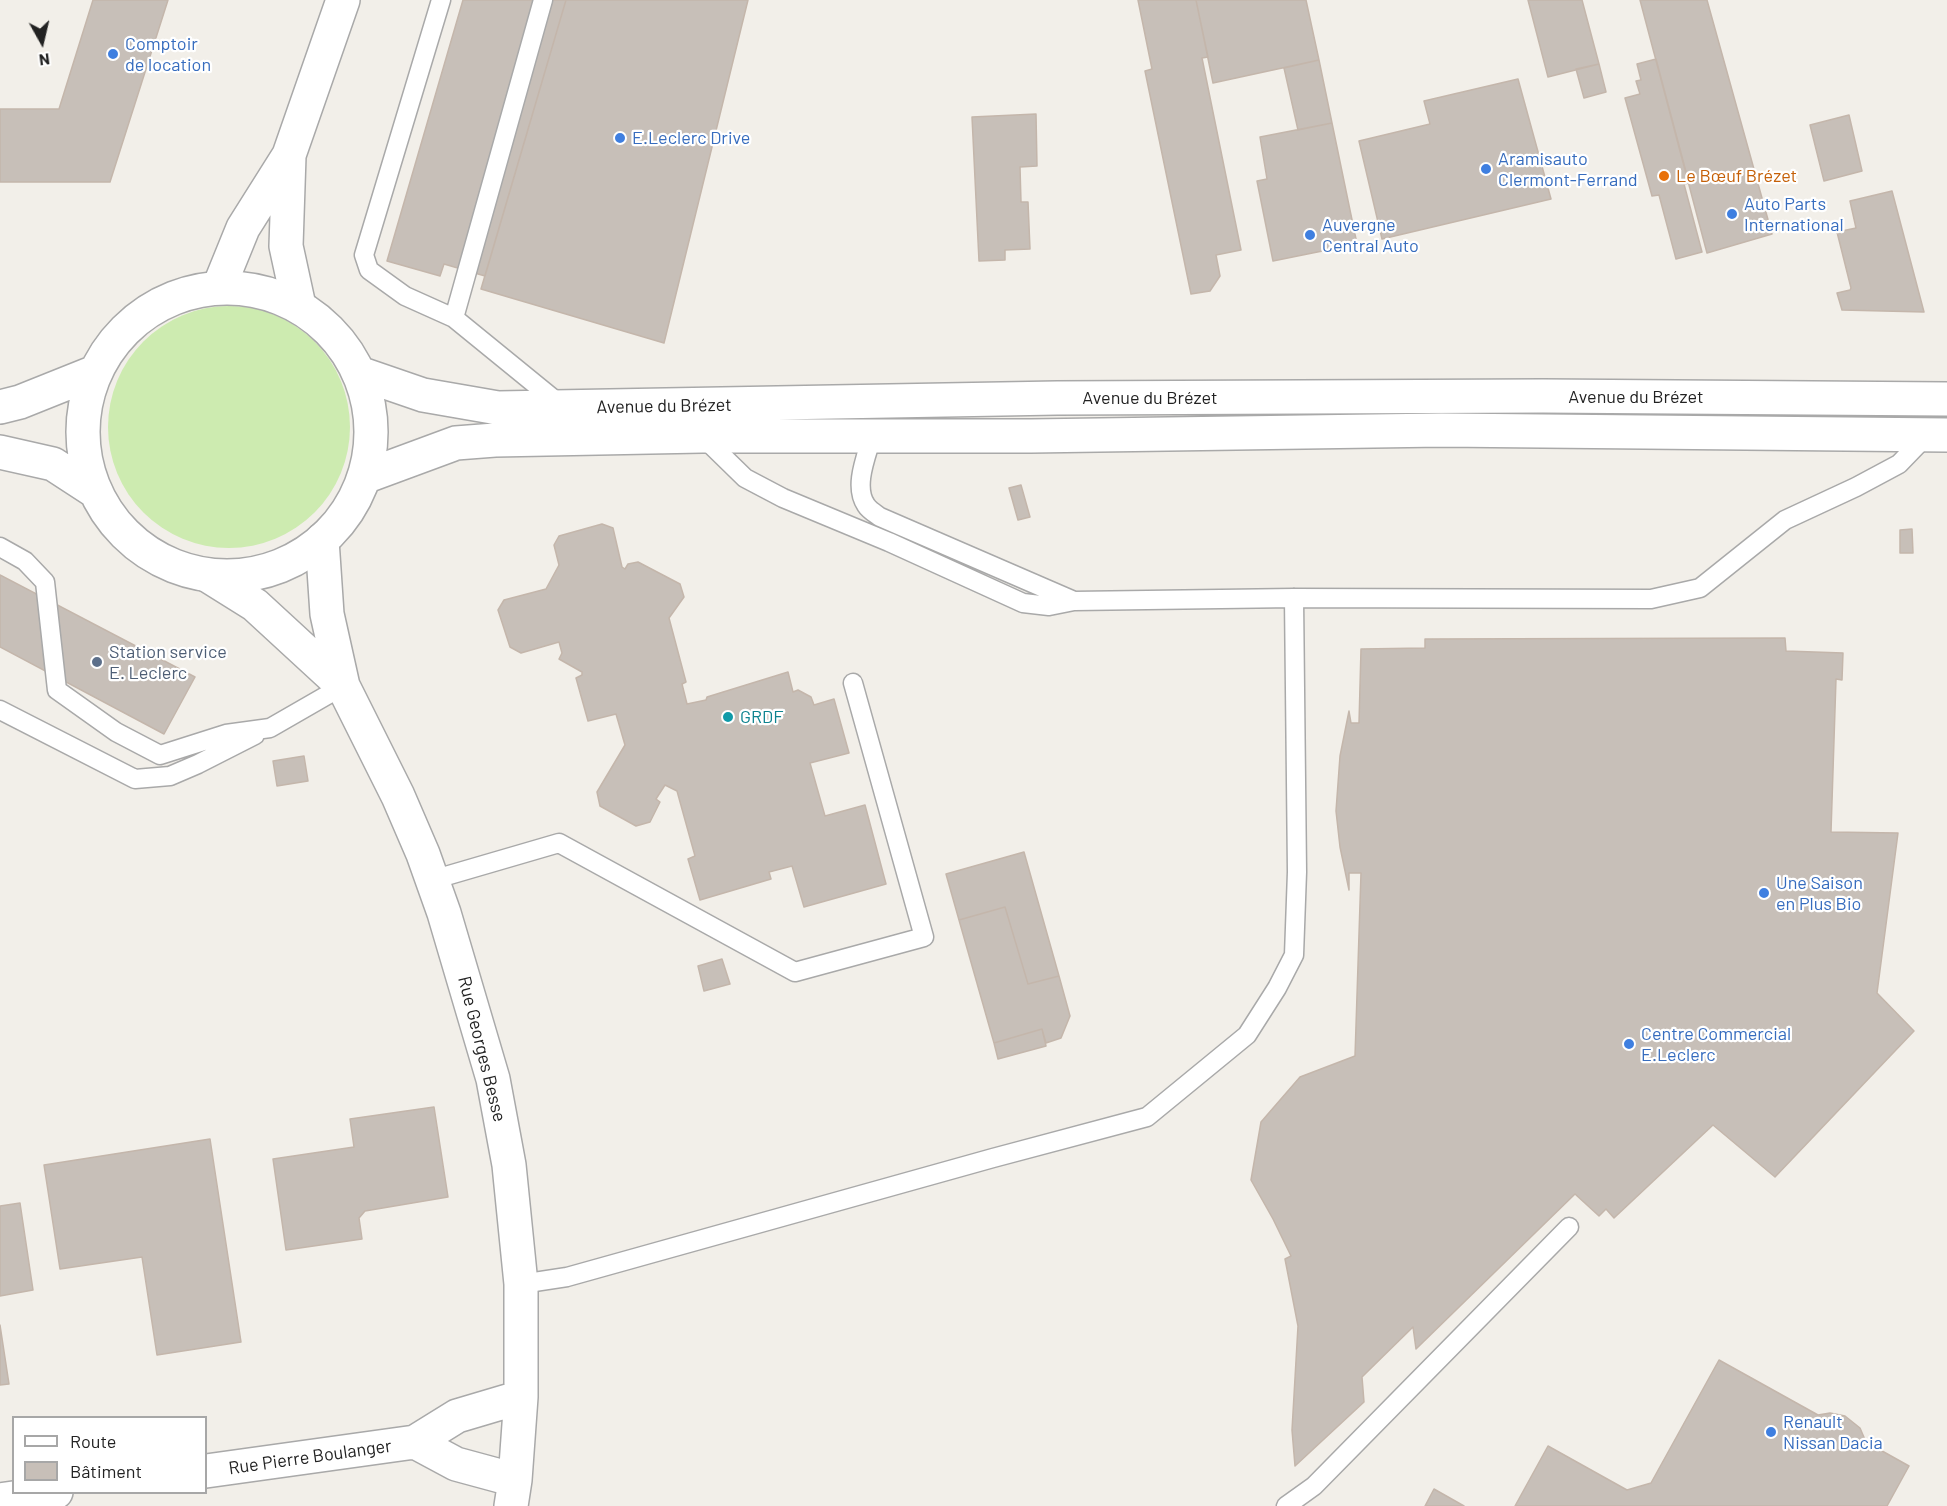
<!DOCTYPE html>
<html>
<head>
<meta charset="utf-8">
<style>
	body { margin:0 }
	#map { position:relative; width:1947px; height:1506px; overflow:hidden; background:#f2efe9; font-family:Barlow,sans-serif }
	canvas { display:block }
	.legend { position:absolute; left:12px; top:1416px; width:195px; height:78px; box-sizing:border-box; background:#fff; border:2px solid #a7a7a7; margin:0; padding:8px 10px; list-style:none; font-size:18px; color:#222 }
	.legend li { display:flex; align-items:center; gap:12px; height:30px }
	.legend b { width:30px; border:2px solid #a7a7a7 }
	.north { position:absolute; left:12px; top:12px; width:60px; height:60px; -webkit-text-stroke:4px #fff; paint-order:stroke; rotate:172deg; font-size:16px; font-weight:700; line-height:24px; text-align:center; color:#222 }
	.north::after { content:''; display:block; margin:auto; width:21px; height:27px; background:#222; clip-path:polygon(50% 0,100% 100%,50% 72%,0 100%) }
</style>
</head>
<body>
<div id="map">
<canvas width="1947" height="1506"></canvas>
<ul class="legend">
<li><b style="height:8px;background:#fff"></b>Route</li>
<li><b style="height:16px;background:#c7bfb8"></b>Bâtiment</li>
</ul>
<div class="north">N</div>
</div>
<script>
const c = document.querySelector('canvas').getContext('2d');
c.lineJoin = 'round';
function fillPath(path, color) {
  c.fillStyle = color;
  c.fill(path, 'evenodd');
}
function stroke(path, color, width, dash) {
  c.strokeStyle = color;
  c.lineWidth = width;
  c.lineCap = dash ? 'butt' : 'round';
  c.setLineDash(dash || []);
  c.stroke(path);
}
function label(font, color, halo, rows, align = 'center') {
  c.font = font + ' Barlow,sans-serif';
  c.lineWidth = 4.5;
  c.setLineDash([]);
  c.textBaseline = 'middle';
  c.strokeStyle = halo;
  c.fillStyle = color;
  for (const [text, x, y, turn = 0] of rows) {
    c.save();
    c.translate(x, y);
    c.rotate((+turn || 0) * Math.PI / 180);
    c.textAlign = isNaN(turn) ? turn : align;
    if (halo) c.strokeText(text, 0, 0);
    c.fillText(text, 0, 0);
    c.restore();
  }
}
fillPath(new Path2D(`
	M108 427a121 121 0 1 1 242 0a121 121 0 1 1-242 0Z`), '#cdebb0');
const building = new Path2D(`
	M 93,0 L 168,0 L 110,182 L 0,182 L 0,109 L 59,109 Z
	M 463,0 L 566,0 L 485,276 L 444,264 L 440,276 L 387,261 Z
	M 566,0 L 748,0 L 664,343 L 481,289 Z
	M 1138,0 L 1196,0 L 1208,57 L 1202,58 L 1241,250 L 1216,255 L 1220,276 L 1210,291 L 1191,294 L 1145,71 L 1152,69 Z
	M 1196,0 L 1306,0 L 1319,60 L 1213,83 Z
	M 1528,0 L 1582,0 L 1599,64 L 1548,77 Z
	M 1640,0 L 1707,0 L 1772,234 L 1707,253 Z
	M 1656,59 L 1689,183 L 1684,184 L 1702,252 L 1676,259 L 1659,195 L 1652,196 L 1625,98 L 1640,94 L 1636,81 L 1641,80 L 1637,64 Z
	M 1319,60 L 1332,123 L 1298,130 L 1284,68 Z
	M 1599,64 L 1606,92 L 1584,98 L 1576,69 Z
	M 1518,79 L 1551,199 L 1382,239 L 1359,141 L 1430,124 L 1424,101 Z
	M 1036,114 L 1037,166 L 1020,167 L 1021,202 L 1028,202 L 1030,249 L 1005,250 L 1005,260 L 979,261 L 972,117 Z
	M 1849,115 L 1862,171 L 1824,181 L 1810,125 Z
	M 1332,123 L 1357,244 L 1273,261 L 1257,181 L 1267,179 L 1260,137 Z
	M 1892,191 L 1924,312 L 1842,310 L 1837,293 L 1850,290 L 1851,288 L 1837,232 L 1856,228 L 1850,201 Z
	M 1021,485 L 1030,517 L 1018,520 L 1009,488 Z
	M 602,524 L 613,528 L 622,567 L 625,569 L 628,564 L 638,562 L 680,584 L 684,597 L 669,618 L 686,682 L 682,684 L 687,704 L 706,700 L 707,697 L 788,672 L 793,692 L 798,690 L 811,697 L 814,705 L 834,699 L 849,753 L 810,763 L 825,816 L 865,805 L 886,884 L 804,907 L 792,866 L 769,872 L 771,879 L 700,900 L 688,859 L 695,856 L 677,791 L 665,785 L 656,799 L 660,802 L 650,822 L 636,826 L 600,806 L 597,792 L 625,745 L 616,714 L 588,721 L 576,678 L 582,675 L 582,672 L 559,659 L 562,653 L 559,642 L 521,653 L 510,647 L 498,610 L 504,600 L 546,589 L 559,565 L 554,545 L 559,536 Z
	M 1912,529 L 1913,553 L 1900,553 L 1900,530 Z
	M 0,575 L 195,677 L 164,734 L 0,647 Z
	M 1785,638 L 1786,651 L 1843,653 L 1842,680 L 1836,679 L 1831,832 L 1898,833 L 1877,993 L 1914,1031 L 1775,1177 L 1713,1125 L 1614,1218 L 1606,1209 L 1599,1216 L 1575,1194 L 1416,1349 L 1413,1327 L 1362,1377 L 1364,1402 L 1295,1466 L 1292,1430 L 1298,1326 L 1285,1259 L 1291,1256 L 1273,1219 L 1251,1180 L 1261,1122 L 1300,1077 L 1355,1056 L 1361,873 L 1349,873 L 1349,890 L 1340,847 L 1336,811 L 1340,756 L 1349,711 L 1351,723 L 1359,723 L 1361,649 L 1425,648 L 1425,639 Z
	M 304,756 L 308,781 L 277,786 L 273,761 Z
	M 1024,852 L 1059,976 L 1028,984 L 1005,907 L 959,920 L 946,874 Z
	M 1005,907 L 1028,984 L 1059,976 L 1070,1016 L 1061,1038 L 1046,1043 L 1042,1029 L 994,1043 L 959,920 Z
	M 722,959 L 730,984 L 704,991 L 698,966 Z
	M 1042,1029 L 1046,1046 L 998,1059 L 994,1043 Z
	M 434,1107 L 448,1197 L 365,1211 L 359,1218 L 362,1239 L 286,1250 L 273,1159 L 354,1147 L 350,1119 Z
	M 210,1139 L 241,1342 L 157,1355 L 142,1257 L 60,1269 L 44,1165 Z
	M 20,1203 L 33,1290 L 0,1296 L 0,1206 Z
	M 0,1325 L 9,1384 L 0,1385 Z
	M 1719,1360 L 1818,1415 L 1830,1413 L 1845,1416 L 1860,1428 L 1866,1442 L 1909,1466 L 1887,1506 L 1515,1506 L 1548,1446 L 1627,1490 L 1651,1483 Z
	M 1434,1489 L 1464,1506 L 1425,1506 Z`);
fillPath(building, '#c7bfb8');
stroke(building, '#c4b6ab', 1.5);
const service = new Path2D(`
	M 441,0 L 364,255 L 369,270 L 405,296 L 454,318
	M 543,0 L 454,318 L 562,406
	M 702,436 L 745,478 L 783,498 L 889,542 L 1023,603 L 1049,606 L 1074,601 L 1294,598 L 1651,599 L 1700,588 L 1785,520 L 1856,487 L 1899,464 L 1928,434
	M 872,436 C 867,455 853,486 866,505 C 869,510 876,514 880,517 L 1074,601
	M 0,547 L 25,561 L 45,582 L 57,690 L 116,732 L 160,755 L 226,734 L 270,728 L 343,686
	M 0,710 L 135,779 L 170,776 L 198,764 L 255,735
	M 432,880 L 559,843 L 795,972 L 924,937 L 853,683
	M 521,1284 L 567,1277 L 993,1158 L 1147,1117 L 1247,1035 L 1277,988 L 1294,955 L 1297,872 L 1294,598
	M 1286,1506 L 1314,1486 L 1569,1227`);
const minor = new Path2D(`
	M 289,156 L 286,246 L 299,306
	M 219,287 L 243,228 L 289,155 L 343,0
	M 322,540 L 327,614 L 343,686 L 398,796 L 423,854 L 444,913 L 493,1079 L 509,1165 L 521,1284 L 521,1397 L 515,1480 L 511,1506
	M 207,575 L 255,605 L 343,686
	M 415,1442 L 456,1464 L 515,1480
	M 206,1471 L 415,1442 L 457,1416 L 521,1397
	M 0,1500 L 56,1492`);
const tertiary = new Path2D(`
	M83 432a144 144 0 1 1 288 0a144 144 0 1 1-288 0Z
	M 359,373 L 423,395 L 498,408 L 1057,398 L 1543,396 L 1947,399
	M 0,407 L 20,402 L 95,372
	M 0,452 L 53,464 L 96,492
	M 364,477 L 456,443 L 495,440 L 702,436 L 1031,436 L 1442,430 L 1947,435`);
stroke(service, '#a9a9a9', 21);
stroke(minor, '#a9a9a9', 36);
stroke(tertiary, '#a9a9a9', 36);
stroke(service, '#fff', 18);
stroke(minor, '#fff', 33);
stroke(tertiary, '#fff', 33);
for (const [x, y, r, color] of [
	[113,54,6,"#3f7fe0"],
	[620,138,6,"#3f7fe0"],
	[1486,169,6,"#3f7fe0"],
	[1664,176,6,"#e8710a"],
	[1732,214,6,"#3f7fe0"],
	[1310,235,6,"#3f7fe0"],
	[97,662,6,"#5c6f8a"],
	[728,717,6,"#0f9aa8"],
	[1764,893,6,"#3f7fe0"],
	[1629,1044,6,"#3f7fe0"],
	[1771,1432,6,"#3f7fe0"]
]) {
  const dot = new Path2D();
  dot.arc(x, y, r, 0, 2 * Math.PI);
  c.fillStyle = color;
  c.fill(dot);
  stroke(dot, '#fff', 2);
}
label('18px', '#366cbe', '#fff', [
	["Comptoir",125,44],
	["de location",125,65],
	["E.Leclerc Drive",632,138],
	["Aramisauto",1498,159],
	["Clermont-Ferrand",1498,180],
	["Auto Parts",1744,204],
	["International",1744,225],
	["Auvergne",1322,225],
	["Central Auto",1322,246],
	["Une Saison",1776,883],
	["en Plus Bio",1776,904],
	["Centre Commercial",1641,1034],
	["E.Leclerc",1641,1055],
	["Renault",1783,1422],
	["Nissan Dacia",1783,1443]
], 'left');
label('18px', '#c56008', '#fff', [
	["Le Bœuf Brézet",1676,176]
], 'left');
label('18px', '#222', '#fff', [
	["Avenue du Brézet",1636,397],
	["Avenue du Brézet",1150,398],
	["Avenue du Brézet",664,406,-1],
	["Rue Georges Besse",482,1049,76],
	["Rue Pierre Boulanger",310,1457,-8]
]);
label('18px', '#4e5e75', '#fff', [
	["Station service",109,652],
	["E. Leclerc",109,673]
], 'left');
label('18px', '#0d838f', '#fff', [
	["GRDF",740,717]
], 'left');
</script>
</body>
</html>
